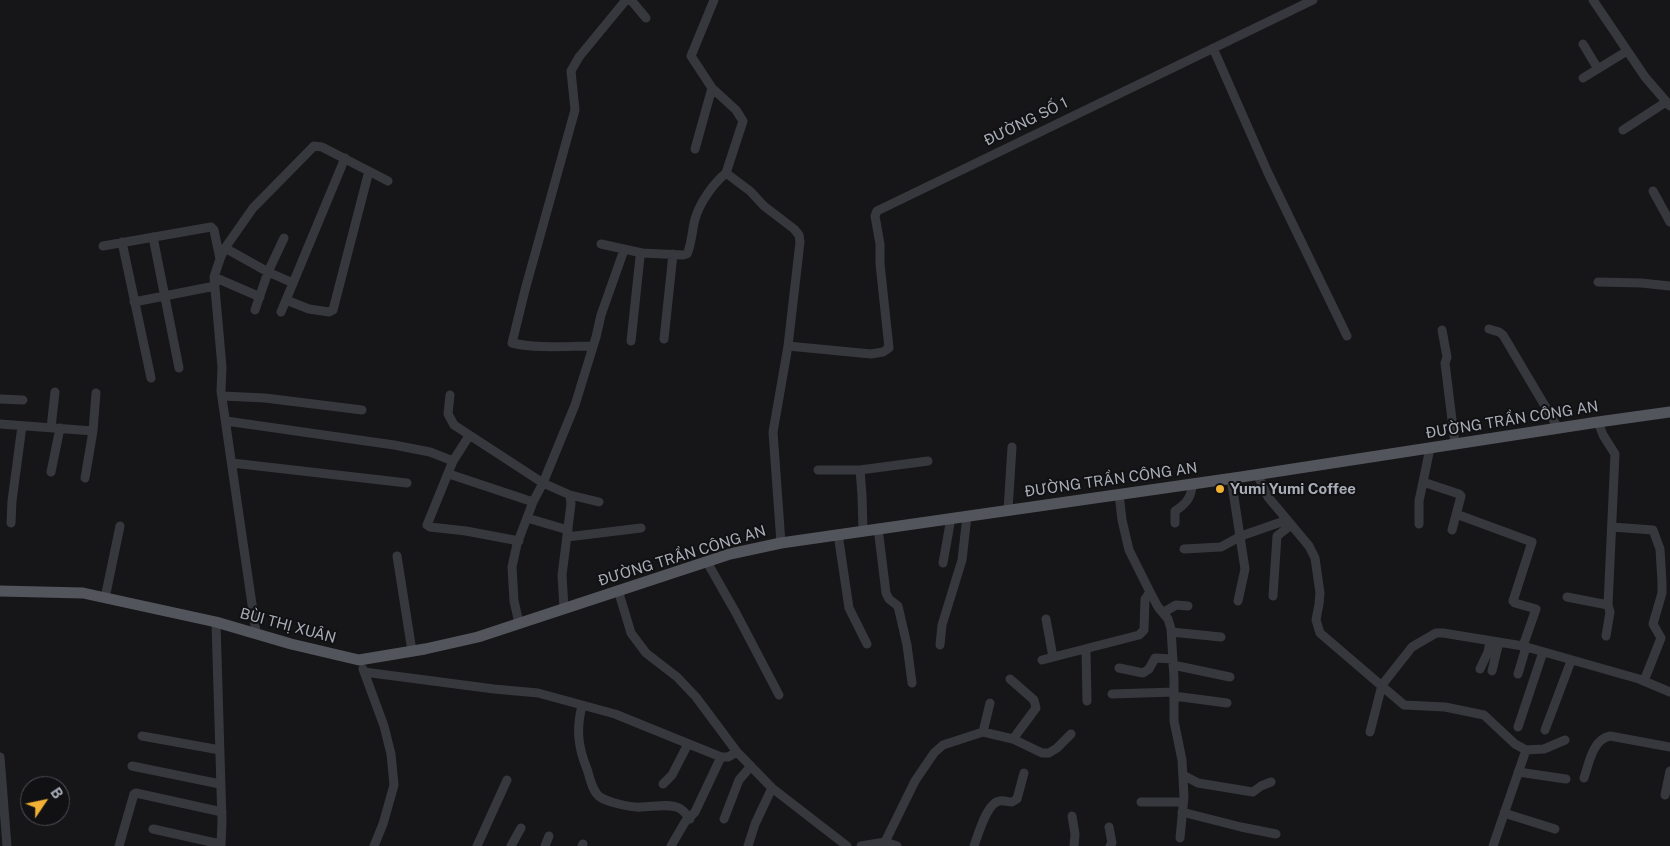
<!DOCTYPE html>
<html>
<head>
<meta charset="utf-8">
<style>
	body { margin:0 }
	#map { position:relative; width:1670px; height:846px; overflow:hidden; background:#161618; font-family:"Public Sans",sans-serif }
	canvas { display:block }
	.north { position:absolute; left:20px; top:776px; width:50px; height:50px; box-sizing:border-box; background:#111113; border:1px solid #4d4f55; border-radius:50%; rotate:56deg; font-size:14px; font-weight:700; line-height:20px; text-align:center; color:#a8adb8 }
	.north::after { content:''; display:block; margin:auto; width:18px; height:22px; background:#f2b134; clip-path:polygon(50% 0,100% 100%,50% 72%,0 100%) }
</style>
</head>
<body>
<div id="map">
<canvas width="1670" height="846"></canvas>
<div class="north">B</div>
</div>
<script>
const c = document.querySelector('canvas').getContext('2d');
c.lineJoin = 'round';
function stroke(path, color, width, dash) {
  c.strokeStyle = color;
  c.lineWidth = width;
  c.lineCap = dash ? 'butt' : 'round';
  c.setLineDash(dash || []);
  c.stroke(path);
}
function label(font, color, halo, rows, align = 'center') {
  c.font = font + ' "Public Sans",sans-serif';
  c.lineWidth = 4;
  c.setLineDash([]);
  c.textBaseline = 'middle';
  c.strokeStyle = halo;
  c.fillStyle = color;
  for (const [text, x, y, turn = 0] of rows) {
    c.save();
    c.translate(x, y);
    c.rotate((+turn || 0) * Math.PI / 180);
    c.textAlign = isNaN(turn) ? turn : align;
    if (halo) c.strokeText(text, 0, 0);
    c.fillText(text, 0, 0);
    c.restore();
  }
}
stroke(new Path2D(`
	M 631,0 L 646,18
	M 714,0 L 691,56 L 712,88 L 736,110 L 743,121 L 726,173 L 750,191 L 764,206 L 794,229 L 799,235 L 800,242 L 788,346
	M 1593,0 L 1645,77 L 1670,106
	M 1583,44 L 1598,69
	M 1213,48 L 1268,173 L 1347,336
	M 1583,78 L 1627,51
	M 1623,130 L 1666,102
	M 695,149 L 712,88
	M 1653,191 L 1670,222
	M 153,237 L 179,368
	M 284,238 L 268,272 L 293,283
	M 122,242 L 151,378
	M 601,244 L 642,253
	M 103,246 L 211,227 L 214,230 L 220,259
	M 225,248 L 268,272 L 255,310
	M 214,277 L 260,297
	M 1598,282 L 1641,283 L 1670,286
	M 286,300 L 309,309 L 329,312 L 333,310 L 369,171
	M 134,302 L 215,286
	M 281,312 L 345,158
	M 1489,329 L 1499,332 L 1503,335 L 1558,428
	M 1442,330 L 1447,357 L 1445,363 L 1455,444
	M 664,339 L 673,254
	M 631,341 L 640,257 L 642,253 L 683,255 L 687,254 C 692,243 692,230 695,219 C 700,202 713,184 726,173
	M 593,346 C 566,346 538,349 512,343 L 525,290 L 575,110 L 571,71 L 579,57 L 626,0
	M 450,395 L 448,414 L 454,425 L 543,483 L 570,495 L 571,504 L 562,575 L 564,608
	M 222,396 L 265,398 L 362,410
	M 0,399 L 23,400
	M 226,421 L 394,445 L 430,452 L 453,461
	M 1598,422 L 1603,435 L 1615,454 L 1608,605 L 1610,612 L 1606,636
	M 0,424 L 93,431
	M 51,428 L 55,392
	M 469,436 L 453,461 L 427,525 L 430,527 L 466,531 L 519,541
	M 1430,448 L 1423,482 L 1459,494 L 1461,496 L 1452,530
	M 232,463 L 407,483
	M 818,470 L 860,470
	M 51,472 L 60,428
	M 449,474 L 533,502
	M 1257,474 L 1268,497 L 1309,546 L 1315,558 L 1320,593 L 1319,604 L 1316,620 L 1320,633 L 1404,705 L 1445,707 L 1484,715 L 1515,744 L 1526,750 L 1544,749 L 1565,740
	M 85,478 L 93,431 L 96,393
	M 1231,478 L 1245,569 L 1238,601
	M 1119,494 L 1122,520 L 1129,550 L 1150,592 L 1158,607 L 1168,619 L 1171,629 L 1174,678 L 1174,721 L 1182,760 L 1184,797 L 1180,838
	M 570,495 L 599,502
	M 1008,510 L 1012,447
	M 1456,514 L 1532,542 L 1513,601 L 1515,603 L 1536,609 L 1523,646 L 1639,679 L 1670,692
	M 527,518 L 568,530
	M 11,523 L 12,501 L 22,426
	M 1175,523 L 1175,511 C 1186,504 1192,497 1192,484
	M 1419,524 L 1419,501 L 1423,482
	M 1612,527 L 1653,530 L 1660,549 L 1662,582 L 1662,593 L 1653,624 L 1661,638 L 1644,681
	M 878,528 L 886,593 L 889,599 L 898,606 L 907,645 L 912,683
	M 863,530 L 862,495 L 860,470 L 928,461
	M 838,534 L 849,608 L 867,644
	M 567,537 L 641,528
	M 781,543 L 773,432 L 788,346 L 871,354 L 883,352 L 889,348 L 880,264 L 880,244 L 875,216 L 877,211 L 1313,0
	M 1184,549 L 1221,547 L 1241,536 L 1287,520
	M 397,556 L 412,651
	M 707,562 L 736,613 L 779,695
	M 943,563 L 951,518
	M 618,590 L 631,633 L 646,653 L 677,677 L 696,697 L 737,752 L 772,788 L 847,846
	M 1273,596 L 1277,536 L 1291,525
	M 1567,597 L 1608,605
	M 105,598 L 120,526
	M 1164,612 L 1176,605 L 1188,606
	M 1046,619 L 1053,657
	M 216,622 L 222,821 L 221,846
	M 519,623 L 514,601 L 512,567 L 517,544 L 533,502 L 543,483 L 575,405 L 596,337 L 601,315 L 624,250
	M 256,632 L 221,391 L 222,367 L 214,277 L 220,259 L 225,248 L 253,208 L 314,146 L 322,147 L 388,181
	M 1171,632 L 1221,637
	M 940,645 L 942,625 L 962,560 L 967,516
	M 1086,649 L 1087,701
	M 1042,660 L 1139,635 L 1144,630 L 1145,599 L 1150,592
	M 1173,665 L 1230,677
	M 1119,668 L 1143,673 L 1149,669 L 1155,658 L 1173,659
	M 363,669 L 384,726 L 391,754 L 394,785 L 383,824 L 374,846
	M 1480,669 L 1488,652 L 1490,641
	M 1492,671 L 1499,642
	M 364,672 L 494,689 L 538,693 L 615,714 L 721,757 L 728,757 L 737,752
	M 1518,674 L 1526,647
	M 1010,679 L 1034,700 L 1036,708 L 1013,739
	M 1112,694 L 1174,692
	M 1174,696 L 1227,703
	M 582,706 C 576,729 578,747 587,769 C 590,778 592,791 600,797 C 607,802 632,808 641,807 C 653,807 668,803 679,808 C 684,810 686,815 690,819
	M 1518,727 L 1543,652
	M 1545,730 L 1571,661
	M 983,732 L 990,703
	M 1370,732 L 1382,685 L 1412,647 L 1436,633 L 1443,633 L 1523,646
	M 142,736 L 220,750
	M 0,757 L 7,846
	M 132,766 L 220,784
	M 1518,772 L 1566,779
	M 1183,775 L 1198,783 L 1253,792 L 1261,786 L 1271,782
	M 1584,778 C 1589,763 1593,739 1610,736 L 1670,747
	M 663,784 L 672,775 L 688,744
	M 1665,795 L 1670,771
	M 1141,802 L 1183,802
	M 1182,812 L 1241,827 L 1276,834
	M 1504,813 L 1555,829
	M 1072,816 L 1075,834 L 1074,846
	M 724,819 L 739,780 L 751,766
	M 1109,827 L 1112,843 L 1110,846
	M 153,829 L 220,844
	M 885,842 L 915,781 L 934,753 L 943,745 L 983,732 L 1013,739 L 1042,753 L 1049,753 L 1057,748 L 1071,734
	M 119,846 L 134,794 L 136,793 L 222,812
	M 477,846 L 507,780
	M 511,846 L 521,828
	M 545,846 L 549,836
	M 582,846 L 583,844
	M 671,846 L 685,822 L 695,812 L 721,757
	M 748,846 L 755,824 L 772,788
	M 861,846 L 885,842 L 897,846
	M 974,846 C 978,835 987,802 1000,801 C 1003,800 1008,802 1012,802 L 1017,799 L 1024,773
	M 1493,846 L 1526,750`), '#37383d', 9);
stroke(new Path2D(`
	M 0,591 L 83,593 L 216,622 L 291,644 L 359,660 L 425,649 L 478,637 L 730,554 L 781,543 L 1241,477 L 1598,422 L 1670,412`), '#53555c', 11);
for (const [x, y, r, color] of [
	[1220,489,5,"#f2b134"]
]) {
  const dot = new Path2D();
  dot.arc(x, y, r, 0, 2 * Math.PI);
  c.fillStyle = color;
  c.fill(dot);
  stroke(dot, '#111113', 2);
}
label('15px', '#a8adb8', '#111113', [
	["ĐƯỜNG SỐ 1",1026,122,-26],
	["ĐƯỜNG TRẦN CÔNG AN",1512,420,-9],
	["ĐƯỜNG TRẦN CÔNG AN",1111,480,-8],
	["ĐƯỜNG TRẦN CÔNG AN",682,556,-17],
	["BÙI THỊ XUÂN",288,626,15]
]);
label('bold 15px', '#a8adb8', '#111113', [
	["Yumi Yumi Coffee",1230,489]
], 'left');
</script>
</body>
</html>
